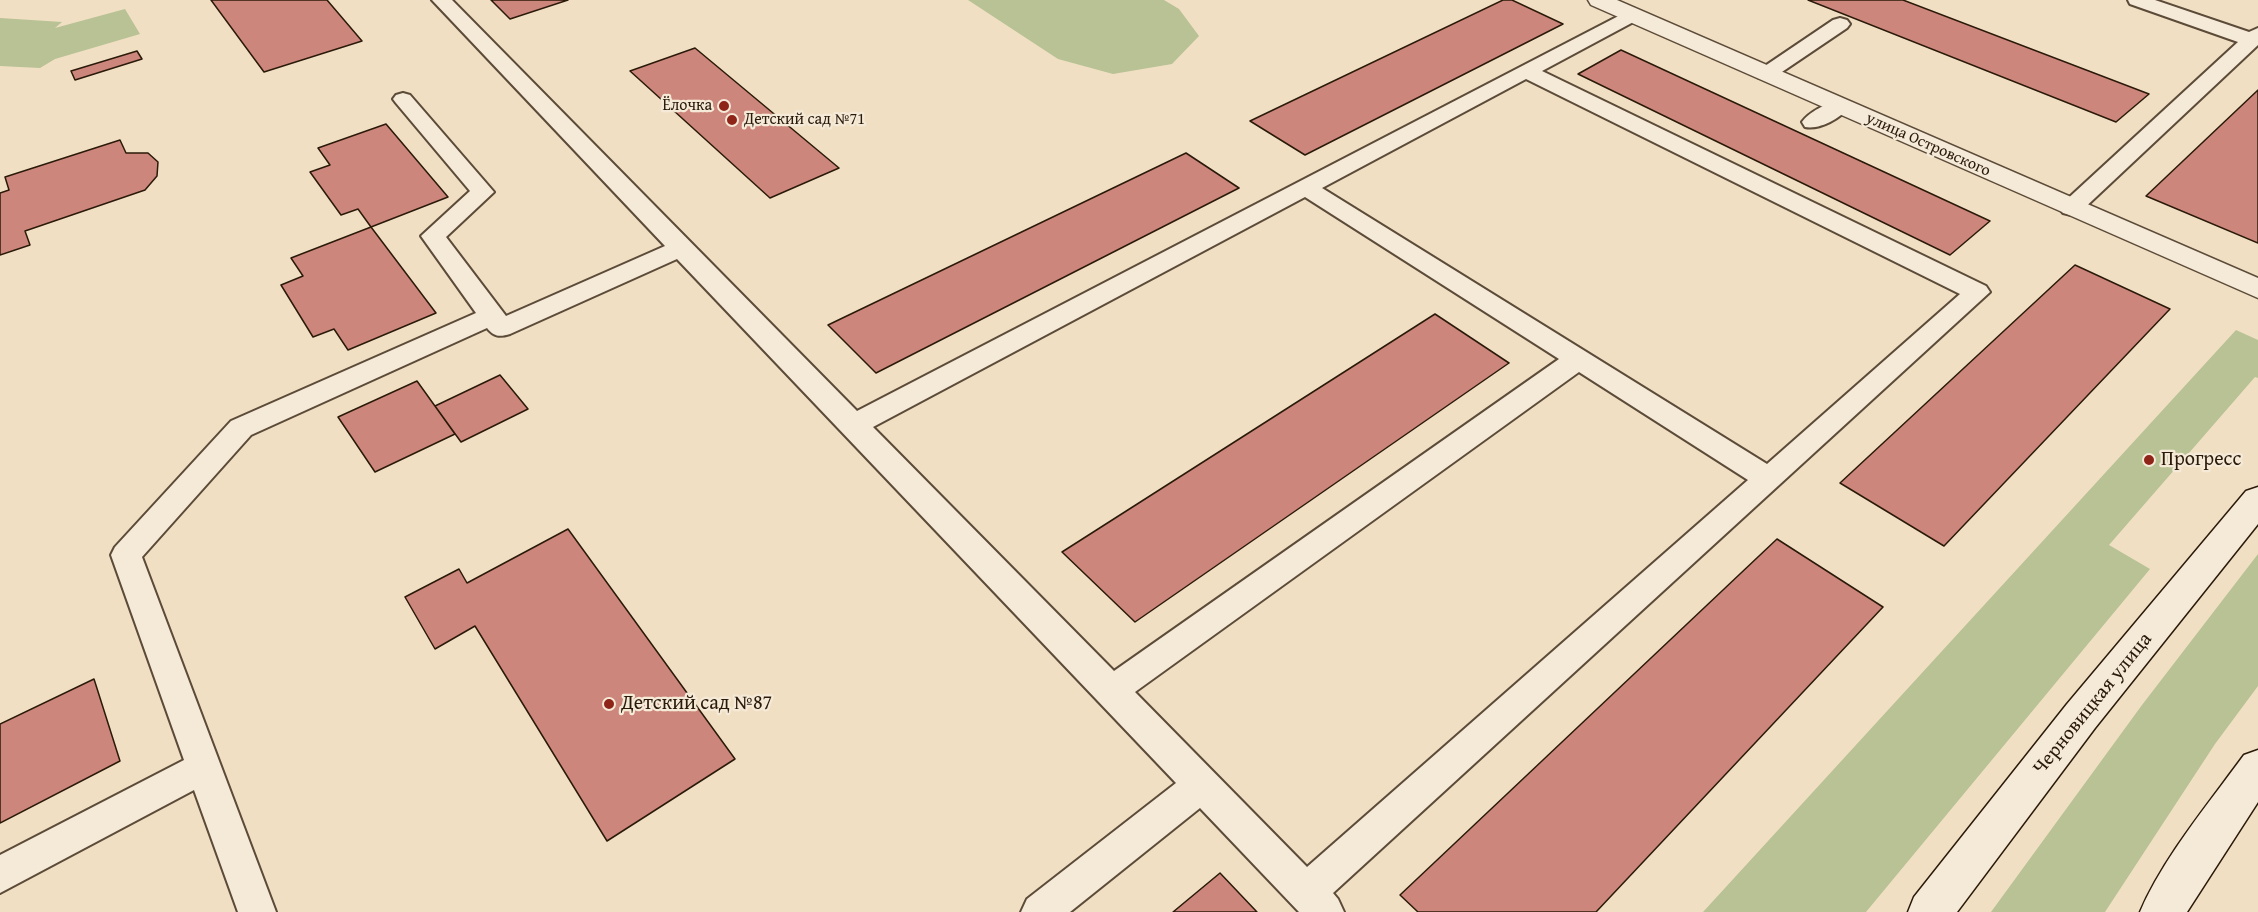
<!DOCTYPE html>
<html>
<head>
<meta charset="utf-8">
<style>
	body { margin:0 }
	canvas { display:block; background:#f0dfc3 }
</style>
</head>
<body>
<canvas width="2258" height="912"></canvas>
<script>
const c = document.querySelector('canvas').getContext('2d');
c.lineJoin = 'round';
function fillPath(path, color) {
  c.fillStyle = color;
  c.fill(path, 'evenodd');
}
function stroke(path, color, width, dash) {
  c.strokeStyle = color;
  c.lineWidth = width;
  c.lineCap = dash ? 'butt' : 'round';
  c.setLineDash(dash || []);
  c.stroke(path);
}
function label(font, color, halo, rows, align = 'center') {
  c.font = font + ' "Gentium Book Plus",serif';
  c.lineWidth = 4.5;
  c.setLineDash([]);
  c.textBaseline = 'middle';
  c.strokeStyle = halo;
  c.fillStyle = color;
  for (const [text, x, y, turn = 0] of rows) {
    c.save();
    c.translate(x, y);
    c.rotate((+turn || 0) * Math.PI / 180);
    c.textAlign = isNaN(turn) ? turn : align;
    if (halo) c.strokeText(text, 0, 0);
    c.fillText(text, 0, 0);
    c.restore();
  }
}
fillPath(new Path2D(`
	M 968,0 L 1164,0 L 1179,9 L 1199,36 L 1172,64 L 1113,74 L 1058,59 Z
	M 125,9 L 140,34 L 55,59 L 40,68 L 0,66 L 0,18 L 62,22 L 55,28 Z
	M 2236,330 L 2258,340 L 2258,378 L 2255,377 L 2109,545 L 2150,569 L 1866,912 L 1703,912 Z
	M 2258,554 L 2258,686 L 2215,744 L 2105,912 L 1991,912 L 2142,705 Z`), '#b8c294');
const building = new Path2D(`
	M 211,0 L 327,0 L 362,41 L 264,72 Z
	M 491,0 L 568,0 L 510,19 Z
	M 1503,0 L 1512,0 L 1563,24 L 1305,155 L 1250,121 Z
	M 1808,0 L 1903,0 L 2149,94 L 2116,122 Z
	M 695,48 L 839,168 L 770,198 L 630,71 Z
	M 1621,50 L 1990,221 L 1950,255 L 1578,74 Z
	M 137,51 L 142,59 L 75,80 L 71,71 Z
	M 2258,90 L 2258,243 L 2146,196 Z
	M 386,124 L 448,197 L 371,227 L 358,209 L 341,215 L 310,172 L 330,165 L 318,148 Z
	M 120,140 L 126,153 L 148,153 L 158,162 L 157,176 L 145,190 L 25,231 L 30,245 L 0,255 L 0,193 L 9,190 L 5,177 Z
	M 1186,153 L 1239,188 L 876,373 L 828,325 Z
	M 371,227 L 436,313 L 348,350 L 334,329 L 313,337 L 281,285 L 303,276 L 291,258 Z
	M 2075,265 L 2170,309 L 1944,546 L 1840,483 Z
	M 1435,314 L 1509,363 L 1135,622 L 1062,552 Z
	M 500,375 L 528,409 L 461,442 L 435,406 Z
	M 417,381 L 455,434 L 375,472 L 338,417 Z
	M 568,529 L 735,759 L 607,841 L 475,626 L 435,649 L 405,597 L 459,569 L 467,583 Z
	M 1777,539 L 1883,607 L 1596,912 L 1418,912 L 1400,895 Z
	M 94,679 L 120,761 L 0,823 L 0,724 Z
	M 1220,873 L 1257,912 L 1173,912 Z`);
fillPath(building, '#cd867b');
stroke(building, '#2b1a0a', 1.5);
const service = new Path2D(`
	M 432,0 L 452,0 L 857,411 L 1632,9 L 1639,11 L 1642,15 L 1639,19 L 1542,71 L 1986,286 L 1990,292 L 1333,893 L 1338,899 L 1344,912 L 1299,912 L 1200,808 L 1070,912 L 1021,912 L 1027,899 L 1176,783 L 677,259 L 510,334 C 500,337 494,337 487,328 L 251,435 L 142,557 L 276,912 L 238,912 L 194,790 L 0,893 L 0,855 L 184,760 L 111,555 L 115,547 L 231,421 L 476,313 L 421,236 L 470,191 L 396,103 L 393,99 L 396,95 L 403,93 L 410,95 L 494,192 L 446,237 L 506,316 L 665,246 ZM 1526,79 L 1960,294 L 1767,464 L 1322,188 ZM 1305,197 L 1559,359 L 1114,671 L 873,427 ZM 1579,372 L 1748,480 L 1307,867 L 1135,692 Z
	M 2128,0 L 2155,0 L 2249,32 L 2258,28 L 2258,45 L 2079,213 L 2071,215 L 2063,213 L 2059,208 L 2063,203 L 2238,42 L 2130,4 Z
	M 1840,18 L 1847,20 L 1850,24 L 1847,28 L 1773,78 L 1759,78 L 1756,74 L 1759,70 L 1833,20 Z
	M 1839,100 L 1846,102 L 1850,106 C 1841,118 1820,130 1805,127 L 1802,122 C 1809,112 1827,103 1839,100 Z`);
const tertiary = new Path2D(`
	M 1588,0 L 1617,0 L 2258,278 L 2258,298 L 1591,5 Z`);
const secondary = new Path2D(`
	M 2258,487 L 2258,524 L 2095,728 L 1957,912 L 1908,912 L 1914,897 L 2067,704 L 2246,491 Z
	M 2258,750 L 2258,802 L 2187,912 L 2140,912 C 2163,858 2209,803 2244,755 Z`);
stroke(service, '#5c4b38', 4);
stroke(tertiary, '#5c4b38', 3);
stroke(secondary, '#2b1a0a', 3);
fillPath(service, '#f5ead8');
fillPath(tertiary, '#f5ead8');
fillPath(secondary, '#f5ead8');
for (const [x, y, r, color] of [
	[724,106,6,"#8f2418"],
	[732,120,6,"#8f2418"],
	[2149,460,6,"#8f2418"],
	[609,704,6,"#8f2418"]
]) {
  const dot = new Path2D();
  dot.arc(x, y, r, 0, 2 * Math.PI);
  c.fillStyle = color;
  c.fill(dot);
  stroke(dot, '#f5ead8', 2);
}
label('16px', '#2b1a0a', '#f5ead8', [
	["Ёлочка",712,106],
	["Детский сад №71",744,120,"left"]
], 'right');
label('16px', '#2b1a0a', '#f5ead8', [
	["улица Островского",1928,145,24]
]);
label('20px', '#2b1a0a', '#f5ead8', [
	["Прогресс",2161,460],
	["Детский сад №87",621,704]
], 'left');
label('20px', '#2b1a0a', '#f5ead8', [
	["Черновицкая улица",2093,704,-51]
]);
</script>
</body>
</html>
